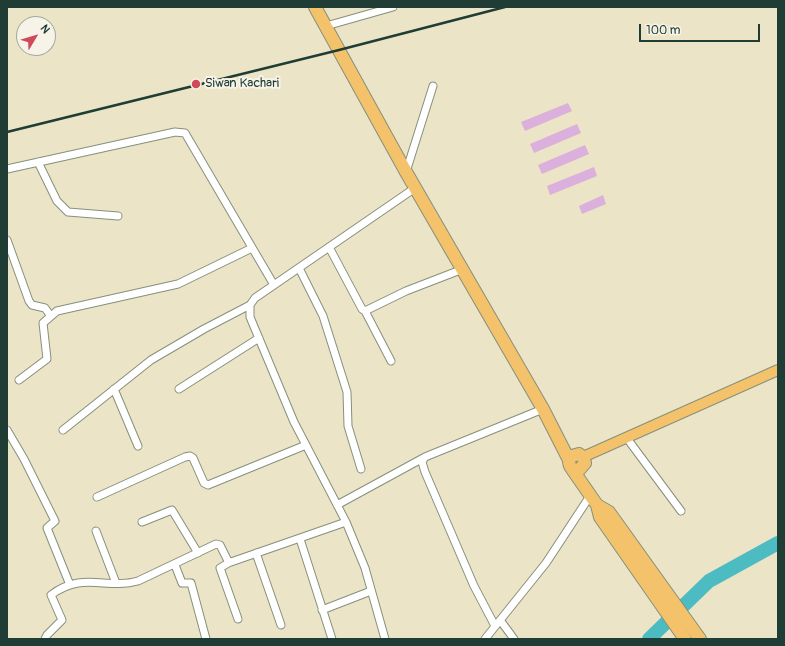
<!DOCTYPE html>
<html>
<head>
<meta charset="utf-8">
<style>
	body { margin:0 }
	#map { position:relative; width:785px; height:646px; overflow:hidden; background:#ebe4c6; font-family:Pangolin,sans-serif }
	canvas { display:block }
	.frame { position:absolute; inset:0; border:8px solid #1f3d34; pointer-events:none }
	.north { position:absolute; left:16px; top:16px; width:40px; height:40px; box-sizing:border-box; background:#f7f3e8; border:1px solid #a1aaa0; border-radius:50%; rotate:52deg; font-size:11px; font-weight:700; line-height:16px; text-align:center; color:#1f3d34 }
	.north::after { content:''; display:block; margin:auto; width:14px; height:18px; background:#d1495b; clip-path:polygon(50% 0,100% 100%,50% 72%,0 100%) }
	.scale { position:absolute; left:639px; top:24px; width:121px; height:18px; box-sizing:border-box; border:2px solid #1f3d34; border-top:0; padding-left:5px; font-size:12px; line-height:14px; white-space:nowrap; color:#1f3d34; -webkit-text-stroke:3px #f7f3e8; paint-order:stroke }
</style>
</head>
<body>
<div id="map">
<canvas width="785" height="646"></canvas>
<div class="frame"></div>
<div class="north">N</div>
<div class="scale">100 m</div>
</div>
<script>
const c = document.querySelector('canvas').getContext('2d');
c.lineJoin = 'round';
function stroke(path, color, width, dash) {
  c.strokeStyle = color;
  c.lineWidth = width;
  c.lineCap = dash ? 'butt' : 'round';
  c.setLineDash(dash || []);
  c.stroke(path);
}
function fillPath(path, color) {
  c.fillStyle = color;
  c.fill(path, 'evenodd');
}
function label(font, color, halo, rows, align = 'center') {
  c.font = font + ' Pangolin,sans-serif';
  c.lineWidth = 4;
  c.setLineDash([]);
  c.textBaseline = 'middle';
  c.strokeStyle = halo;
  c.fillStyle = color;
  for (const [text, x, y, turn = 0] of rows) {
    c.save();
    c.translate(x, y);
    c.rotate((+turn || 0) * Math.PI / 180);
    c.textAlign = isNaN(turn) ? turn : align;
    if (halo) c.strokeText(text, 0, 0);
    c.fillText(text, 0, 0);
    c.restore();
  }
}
stroke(new Path2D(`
	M 649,639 L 709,581 L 778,543`), '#4cbbc2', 14);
fillPath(new Path2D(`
	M 568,103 L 572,111 L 525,131 L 521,122 Z
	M 577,124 L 581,133 L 534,153 L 530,144 Z
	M 585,145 L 589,154 L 542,174 L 538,165 Z
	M 594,167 L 597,176 L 550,195 L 547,186 Z
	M 603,195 L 606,204 L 582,214 L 579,206 Z`), '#dbb0dc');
const street = new Path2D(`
	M 326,26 L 393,7
	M 38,162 L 57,201 L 68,212 L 118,216
	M 7,169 L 175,132 L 185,133 L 274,285
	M 406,172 L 433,86
	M 7,240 L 29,301 L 32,305 L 45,308 L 50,315
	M 329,247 L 362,309 L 365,311 L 406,291 L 463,269
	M 299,268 L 323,316 L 347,392 L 348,426 L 361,469
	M 365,311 L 391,361
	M 19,380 L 47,359 L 43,323 L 57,311 L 178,284 L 252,248
	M 114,389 L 138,446
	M 179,389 L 259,338
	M 7,430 L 24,459 L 55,521 L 47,528 L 70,585
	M 63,430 L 151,360 L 204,329 L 250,305
	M 626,437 L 681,511
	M 97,497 L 185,457 L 190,456 L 193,458 L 204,483 L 208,485 L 306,445
	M 337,505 L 425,457
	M 142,522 L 172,510 L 198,553
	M 96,531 L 116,583
	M 300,539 L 332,639
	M 256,553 L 281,625
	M 230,562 L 220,568 L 238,619
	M 175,565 L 182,583 L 191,583 L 206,639
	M 322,610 L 371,591
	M 500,620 L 514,639
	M 495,626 L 474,586 L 425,472 L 422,462 L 425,457 L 543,409
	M 45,639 L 47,635 L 62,620 L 51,595 C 83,571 106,590 138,581 L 216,544 L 220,545 L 228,561 L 231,562 L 346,522
	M 385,639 L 365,568 L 346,522 L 294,422 L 250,317 L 250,305 L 255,298 L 415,188
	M 485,639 L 546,563 L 590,496`);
const primary = new Path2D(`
	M 583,457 L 778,370`);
const highway = new Path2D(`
	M 315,7 L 406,172 L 543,409 L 569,460 C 569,467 572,470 579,470 L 585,463 L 583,457 L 579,454 L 572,456 L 569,460
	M 572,469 L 597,505 L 600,517 L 685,639
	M 597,505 L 609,512 L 700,639`);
stroke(street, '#85907d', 9);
stroke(primary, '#85907d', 12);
stroke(highway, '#85907d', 14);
stroke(street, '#fff', 7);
stroke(primary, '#f3c26a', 10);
stroke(highway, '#f3c26a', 12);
stroke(new Path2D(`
	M 7,132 L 339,50 L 505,7`), '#1f3d34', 2.5);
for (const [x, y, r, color] of [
	[196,84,5,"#d1495b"]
]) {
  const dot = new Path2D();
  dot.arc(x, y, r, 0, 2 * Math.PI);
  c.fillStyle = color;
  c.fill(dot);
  stroke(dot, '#f7f3e8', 1.5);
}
label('13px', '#1f3d34', '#f7f3e8', [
	["Siwan Kachari",205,84]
], 'left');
</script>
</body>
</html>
